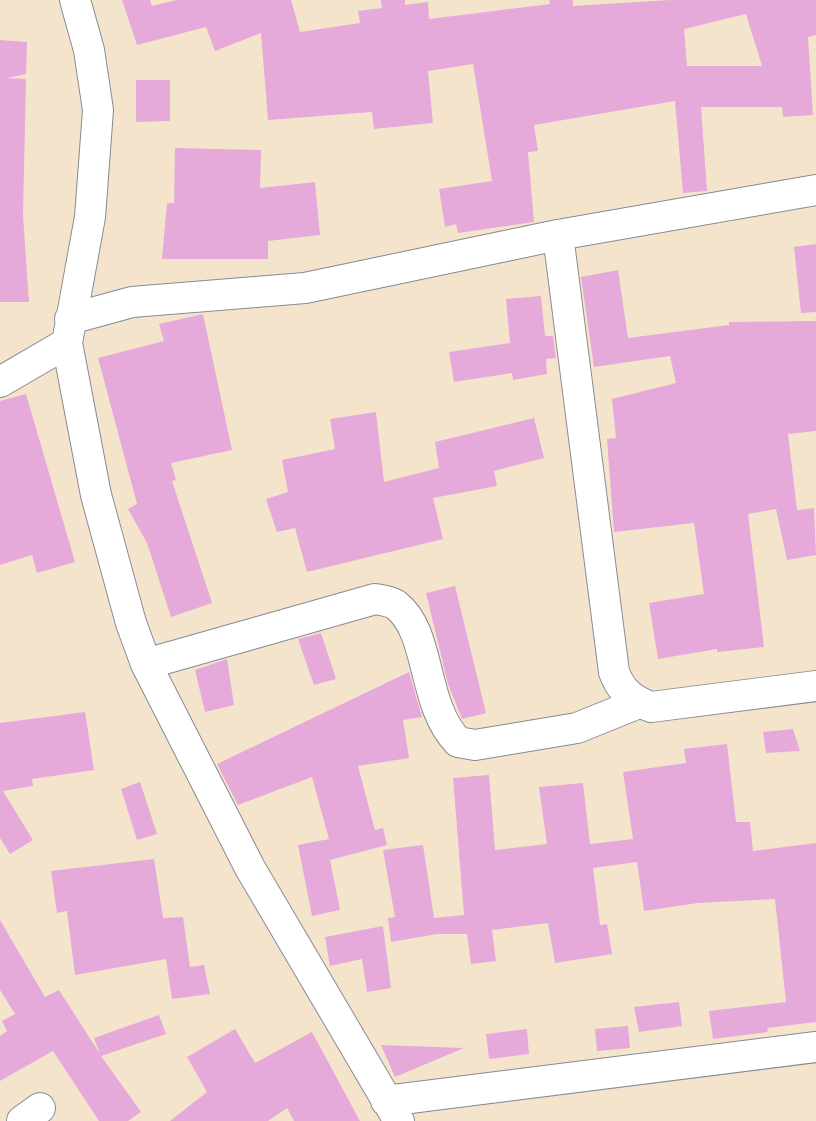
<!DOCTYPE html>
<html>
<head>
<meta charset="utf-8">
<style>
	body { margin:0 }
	canvas { display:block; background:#f5e4cc }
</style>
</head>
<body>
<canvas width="816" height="1121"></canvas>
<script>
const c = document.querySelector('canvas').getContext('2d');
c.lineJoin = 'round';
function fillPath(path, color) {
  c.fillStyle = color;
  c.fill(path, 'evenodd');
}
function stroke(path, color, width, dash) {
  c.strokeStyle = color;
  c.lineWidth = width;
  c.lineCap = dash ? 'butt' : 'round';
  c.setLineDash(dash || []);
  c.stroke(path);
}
fillPath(new Path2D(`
	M 122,0 L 150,0 L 152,6 L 176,0 L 291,0 L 300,32 L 360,23 L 358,11 L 382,8 L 381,0 L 405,0 L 405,5 L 428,2 L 429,19 L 550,4 L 549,0 L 573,0 L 573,6 L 671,0 L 816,0 L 816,35 L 808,37 L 813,115 L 783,117 L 782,107 L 701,107 L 707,191 L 683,193 L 675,101 L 534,125 L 538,151 L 528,152 L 534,222 L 458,233 L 456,224 L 445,227 L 439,189 L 492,181 L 473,64 L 428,71 L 433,123 L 374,129 L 372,112 L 268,120 L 261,33 L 215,51 L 206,27 L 137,45 ZM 746,14 L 762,66 L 687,66 L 684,29 Z
	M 0,40 L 27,42 L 26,74 L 7,78 L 26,79 L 23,215 L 29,302 L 0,302 Z
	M 136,80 L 170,80 L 170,121 L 136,122 Z
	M 175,148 L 261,150 L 260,188 L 315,182 L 320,235 L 268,241 L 268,259 L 162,259 L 167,203 L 174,203 Z
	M 816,244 L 816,312 L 801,313 L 794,247 Z
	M 618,270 L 628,338 L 729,325 L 729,322 L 816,321 L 816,431 L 788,434 L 797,510 L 814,508 L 816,555 L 787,560 L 776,509 L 748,514 L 764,647 L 717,652 L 717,649 L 658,659 L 649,603 L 704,594 L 694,523 L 614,532 L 607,439 L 616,438 L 612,399 L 676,383 L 670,356 L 594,367 L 581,277 Z
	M 541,296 L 545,336 L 553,336 L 556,358 L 546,359 L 547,374 L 513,380 L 512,373 L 454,382 L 449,352 L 510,343 L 506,299 Z
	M 203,314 L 232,450 L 171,463 L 176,480 L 172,481 L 212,603 L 171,617 L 147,543 L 128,509 L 137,504 L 98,358 L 164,341 L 159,324 Z
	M 26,394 L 75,562 L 37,573 L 32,555 L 0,565 L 0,401 Z
	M 376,412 L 384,482 L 439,468 L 435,442 L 534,418 L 544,458 L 494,471 L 497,486 L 433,498 L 443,539 L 307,572 L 295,528 L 277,532 L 266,499 L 288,492 L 282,460 L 335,449 L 330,419 Z
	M 455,586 L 486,713 L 462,719 L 448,684 L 426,593 Z
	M 321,633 L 336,679 L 314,685 L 298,639 Z
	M 227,659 L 234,705 L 205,712 L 195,670 Z
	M 409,672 L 422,717 L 403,720 L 409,758 L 358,766 L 375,830 L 383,828 L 387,845 L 330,860 L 340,910 L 312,916 L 298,845 L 329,839 L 312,777 L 238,805 L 217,764 Z
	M 85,712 L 94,770 L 32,779 L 33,786 L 3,791 L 33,840 L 10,854 L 0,838 L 0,723 Z
	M 793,729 L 800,751 L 766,753 L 763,732 Z
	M 727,744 L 736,822 L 750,822 L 753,851 L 816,843 L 816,1022 L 767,1028 L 768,1032 L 713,1039 L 709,1011 L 786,1002 L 775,899 L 698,903 L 644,911 L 637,862 L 593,868 L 600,925 L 607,924 L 612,954 L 555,963 L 548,923 L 492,930 L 496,961 L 471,964 L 467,934 L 437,934 L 391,942 L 388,918 L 395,917 L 383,850 L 423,845 L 434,918 L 464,915 L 453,778 L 489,775 L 495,850 L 547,844 L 539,787 L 583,783 L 590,844 L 633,839 L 623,772 L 686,763 L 684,749 Z
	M 140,782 L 157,834 L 137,840 L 121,789 Z
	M 154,859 L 163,918 L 183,917 L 190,967 L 204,965 L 210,994 L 172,999 L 166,959 L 75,975 L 67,911 L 57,913 L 51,871 Z
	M 0,920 L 45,997 L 59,990 L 100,1054 L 94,1038 L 159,1015 L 166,1034 L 101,1056 L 141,1112 L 128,1121 L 99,1121 L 53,1051 L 0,1081 L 0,1036 L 7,1031 L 2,1021 L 15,1014 L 0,990 Z
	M 383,926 L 391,988 L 367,992 L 362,959 L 330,966 L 325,937 Z
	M 679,1002 L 682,1026 L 639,1032 L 634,1007 Z
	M 628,1026 L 630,1048 L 597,1051 L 595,1029 Z
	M 235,1029 L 255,1063 L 312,1032 L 360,1121 L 294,1121 L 287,1108 L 268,1121 L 170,1121 L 207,1092 L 187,1057 Z
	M 527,1029 L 529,1054 L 489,1059 L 486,1034 Z
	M 381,1045 L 464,1048 L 395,1077 Z`), '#e5aada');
const street = new Path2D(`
	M 75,0 L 89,50 L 98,110 L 90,217 L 67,343 L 96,495 L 131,623 L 146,664 L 250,868 L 399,1121
	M 558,235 L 614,672 C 621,691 632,700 651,707 L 816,686
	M 70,319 L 132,302 L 305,288 L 558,235 L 816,190
	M 0,382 L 67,343
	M 146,664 L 375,599 C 381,600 390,601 396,605 C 432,633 421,704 458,742 L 475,745 L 577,728 L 639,703
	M 386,1101 L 816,1047
	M 22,1121 L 40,1108`);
stroke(street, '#888a95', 32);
stroke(street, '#fff', 30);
</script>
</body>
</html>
